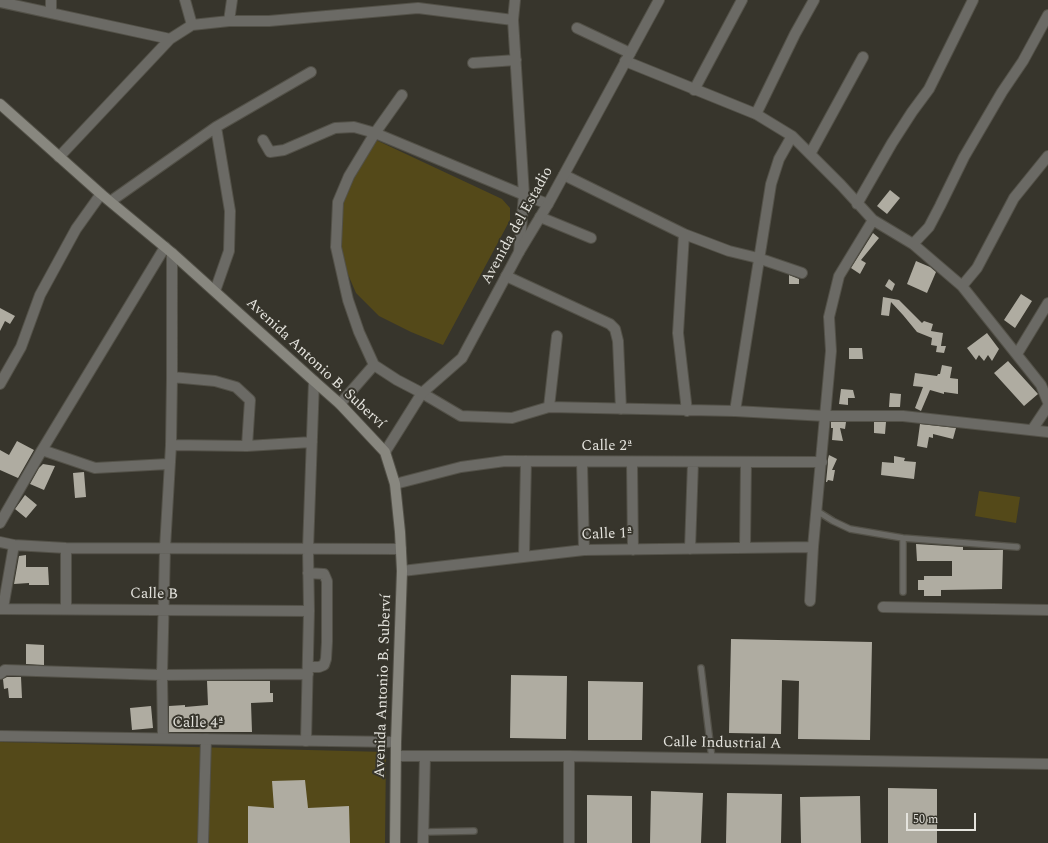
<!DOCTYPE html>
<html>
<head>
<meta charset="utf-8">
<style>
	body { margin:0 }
	#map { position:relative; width:1048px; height:843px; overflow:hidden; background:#37352c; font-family:Spectral,serif }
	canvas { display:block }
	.scale { position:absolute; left:906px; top:813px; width:70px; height:18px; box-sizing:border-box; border:2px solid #e4e3dd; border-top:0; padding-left:5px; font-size:12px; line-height:14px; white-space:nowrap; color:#e4e3dd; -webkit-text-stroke:3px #37352c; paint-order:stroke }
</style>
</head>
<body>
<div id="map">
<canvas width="1048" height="843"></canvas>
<div class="scale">50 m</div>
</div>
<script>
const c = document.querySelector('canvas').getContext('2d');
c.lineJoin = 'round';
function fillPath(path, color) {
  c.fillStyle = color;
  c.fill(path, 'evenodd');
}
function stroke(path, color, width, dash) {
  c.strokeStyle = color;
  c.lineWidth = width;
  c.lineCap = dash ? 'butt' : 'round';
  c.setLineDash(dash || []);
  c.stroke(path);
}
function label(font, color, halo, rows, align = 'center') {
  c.font = font + ' Spectral,serif';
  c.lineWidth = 4;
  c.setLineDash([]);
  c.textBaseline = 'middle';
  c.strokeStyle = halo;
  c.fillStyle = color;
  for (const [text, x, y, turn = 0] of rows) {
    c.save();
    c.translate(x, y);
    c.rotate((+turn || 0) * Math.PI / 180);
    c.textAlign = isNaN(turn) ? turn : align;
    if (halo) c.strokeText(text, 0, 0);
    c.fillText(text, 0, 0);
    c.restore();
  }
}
fillPath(new Path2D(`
	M 376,140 L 502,199 L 510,208 L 510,220 L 443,345 L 411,332 L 379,316 L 356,293 L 347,272 L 342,250 L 341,203 L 355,173 Z
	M 979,491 L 1020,497 L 1016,523 L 975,516 Z
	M 0,742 L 386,752 L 385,843 L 0,843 Z`), '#544919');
fillPath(new Path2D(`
	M 890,190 L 900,198 L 887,214 L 877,206 Z
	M 873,233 L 879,238 L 861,260 L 866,263 L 860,274 L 851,268 Z
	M 916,261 L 930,267 L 936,272 L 927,293 L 907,284 Z
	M 789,275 L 799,279 L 799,284 L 789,284 Z
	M 889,279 L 895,284 L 892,291 L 885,286 Z
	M 1021,294 L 1032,301 L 1015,328 L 1004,320 Z
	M 883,297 L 899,300 L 922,323 L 924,321 L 933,324 L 931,331 L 943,333 L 941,346 L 946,346 L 944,353 L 936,352 L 937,346 L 931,345 L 932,338 L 917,332 L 903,315 L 891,302 L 889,316 L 881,315 Z
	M 0,308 L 15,316 L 10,324 L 5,321 L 0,331 Z
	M 987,333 L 999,349 L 992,361 L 988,355 L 984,361 L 979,355 L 976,360 L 967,348 Z
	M 849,348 L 862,348 L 863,359 L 849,359 Z
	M 1008,361 L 1038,394 L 1024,406 L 994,373 Z
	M 942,365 L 952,367 L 950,378 L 958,379 L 958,394 L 944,392 L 944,394 L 930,390 L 921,411 L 915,408 L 923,387 L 913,386 L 915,373 L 937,376 L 938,374 L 940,374 Z
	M 841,389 L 853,390 L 855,398 L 848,398 L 848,405 L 839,404 Z
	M 890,393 L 901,394 L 900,407 L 889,407 Z
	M 831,422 L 846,422 L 845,429 L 840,428 L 843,441 L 832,440 L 833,428 L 831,428 Z
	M 874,422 L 886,422 L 885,434 L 874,433 Z
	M 920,424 L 956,428 L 953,439 L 933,434 L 933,438 L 929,437 L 927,448 L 917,446 Z
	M 17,441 L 34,450 L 18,478 L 0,470 L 0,450 L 9,455 Z
	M 829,455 L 837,459 L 832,470 L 835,470 L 833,481 L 828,480 L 827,482 L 826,482 L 828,462 L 828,459 Z
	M 894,456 L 905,458 L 904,461 L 916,462 L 914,479 L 881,475 L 882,462 L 894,463 Z
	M 43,464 L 55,466 L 44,490 L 30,484 L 39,468 Z
	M 84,472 L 86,497 L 75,498 L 73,473 Z
	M 25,495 L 37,505 L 26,518 L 15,509 Z
	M 916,544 L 963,547 L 963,550 L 1003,550 L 1002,589 L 941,590 L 941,596 L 924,596 L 924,590 L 918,590 L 918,580 L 924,580 L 924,576 L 952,576 L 952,561 L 917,561 Z
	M 26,555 L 26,567 L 48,567 L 49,585 L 29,585 L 29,583 L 14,584 L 19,556 Z
	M 731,639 L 872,642 L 870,740 L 798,739 L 799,681 L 782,680 L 781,734 L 729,733 Z
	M 26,644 L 44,645 L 44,665 L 26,664 Z
	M 511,675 L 567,676 L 566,739 L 510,738 Z
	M 7,677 L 21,677 L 22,698 L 9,698 L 8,688 L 4,689 L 3,679 Z
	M 207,681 L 270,681 L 270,693 L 273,693 L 273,702 L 251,703 L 252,732 L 169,732 L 169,706 L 185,705 L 185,707 L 208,705 Z
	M 588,681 L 643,682 L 642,740 L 588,740 Z
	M 151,706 L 153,728 L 132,730 L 130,708 Z
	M 305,780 L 308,808 L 349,806 L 350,843 L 248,843 L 248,806 L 274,808 L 272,781 Z
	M 888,788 L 937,789 L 937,843 L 888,843 Z
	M 651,791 L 703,793 L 701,843 L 650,843 Z
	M 727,793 L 782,794 L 781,843 L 726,843 Z
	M 587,795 L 632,796 L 632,843 L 587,843 Z
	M 860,796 L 861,843 L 801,843 L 800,797 Z`), '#afaca1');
const service = new Path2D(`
	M 817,511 L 833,521 L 850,529 L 903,538 L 1017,547
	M 903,538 L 903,592
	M 701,668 L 712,759
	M 424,832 L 474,831`);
const minor = new Path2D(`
	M 185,0 L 192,25
	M 515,0 L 513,20 L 524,195 L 519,252
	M 0,2 L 170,39
	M 51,13 L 51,0
	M 229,21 L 232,0
	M 577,28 L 630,53
	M 625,61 L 756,114 L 792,136 L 841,185 L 873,220 L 913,244 L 962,286 L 1041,385 L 1048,402
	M 473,63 L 516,60
	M 694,90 L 742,0
	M 402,95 L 375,133 L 349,176 L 338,202 L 336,247 L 348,300 L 359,332 L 374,365 L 397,380 L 422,393 L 461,416 L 512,418 L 549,407 L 735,411 L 825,416 L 903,416 L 1048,432
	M 756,114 L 795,34 L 814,0
	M 263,140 L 270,152 L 284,150 L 335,128 L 354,127 L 375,133 L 524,195 L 548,204
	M 810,154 L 863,57
	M 59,157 L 170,39 L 192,25 L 229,21 L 269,21 L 418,8 L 513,20
	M 564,175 L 684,234 L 729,251 L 758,258 L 802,273
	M 111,201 L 216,127 L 311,72
	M 857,204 L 892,143 L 912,112 L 929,89 L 973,0
	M 540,217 L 591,238
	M 684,234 L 678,333 L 687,411
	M 913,244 L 929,227 L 940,206 L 964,157 L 1002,92 L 1023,61 L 1048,15
	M 506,276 L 610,324 L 615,329 L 618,341 L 621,409
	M 962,286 L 977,268 L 1014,198 L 1048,156
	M 215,291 L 229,251 L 230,211 L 216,127
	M 1017,354 L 1048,303
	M 172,377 L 215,381 L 236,387 L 250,400 L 247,446
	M 0,384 L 21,347 L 40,295 L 76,229 L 101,194
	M 340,404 L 374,365
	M 549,407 L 557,336
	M 735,411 L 771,184 L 779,159 L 792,136
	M 1032,430 L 1048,406
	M 171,445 L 247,446 L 312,442
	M 42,450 L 95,468 L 168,464
	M 582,462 L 584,550
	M 632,462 L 633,550
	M 395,484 L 461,467 L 505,461 L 822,462
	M 0,523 L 42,450 L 165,247
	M 0,542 L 14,545 L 66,548 L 401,549
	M 745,548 L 746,462
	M 690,549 L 693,462
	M 524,556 L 526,461
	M 402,571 L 584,550 L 813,547
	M 810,601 L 813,547 L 831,351 L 829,317 L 839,276 L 873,220
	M 883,607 L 1048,610
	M 3,608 L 14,545
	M 0,609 L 309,611
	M 66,609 L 66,548
	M 308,667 L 319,667 L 324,665 L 326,659 L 327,642 L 327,581 L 324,574 L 308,573
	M 0,674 L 5,670 L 162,675 L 308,674
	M 163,738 L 162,675 L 165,548 L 171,445 L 172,377 L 172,253
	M 306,741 L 309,611 L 308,549 L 314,381
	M 396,756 L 569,756 L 1048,764
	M 203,843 L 206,739
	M 423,843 L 425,756
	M 569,843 L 569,756`);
const tertiary = new Path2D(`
	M 385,452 L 422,393 L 462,358 L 519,252 L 548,204 L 659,0
	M 0,736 L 396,742`);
const secondary = new Path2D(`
	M 0,104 L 101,194 L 172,253 L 314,381 L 340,404 L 385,452 L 395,484 L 400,532 L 402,571 L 396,742 L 395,843`);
stroke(service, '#535148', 8);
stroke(minor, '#535148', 12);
stroke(tertiary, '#535148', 12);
stroke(secondary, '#535148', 12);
stroke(service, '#6b6a65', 5.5);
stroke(minor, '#6b6a65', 10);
stroke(tertiary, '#6b6a65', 10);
stroke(secondary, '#88877f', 10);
label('15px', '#e4e3dd', '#37352c', [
	["Avenida del Estadio",518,226,-61],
	["Avenida Antonio B. Suberví",315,364,43],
	["Calle 2ª",607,447],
	["Calle 1ª",607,535,-2],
	["Calle B",154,595,1],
	["Avenida Antonio B. Suberví",384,686,-88],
	["Calle 4ª",198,724,1],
	["Calle Industrial A",722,744,1]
]);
</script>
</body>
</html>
